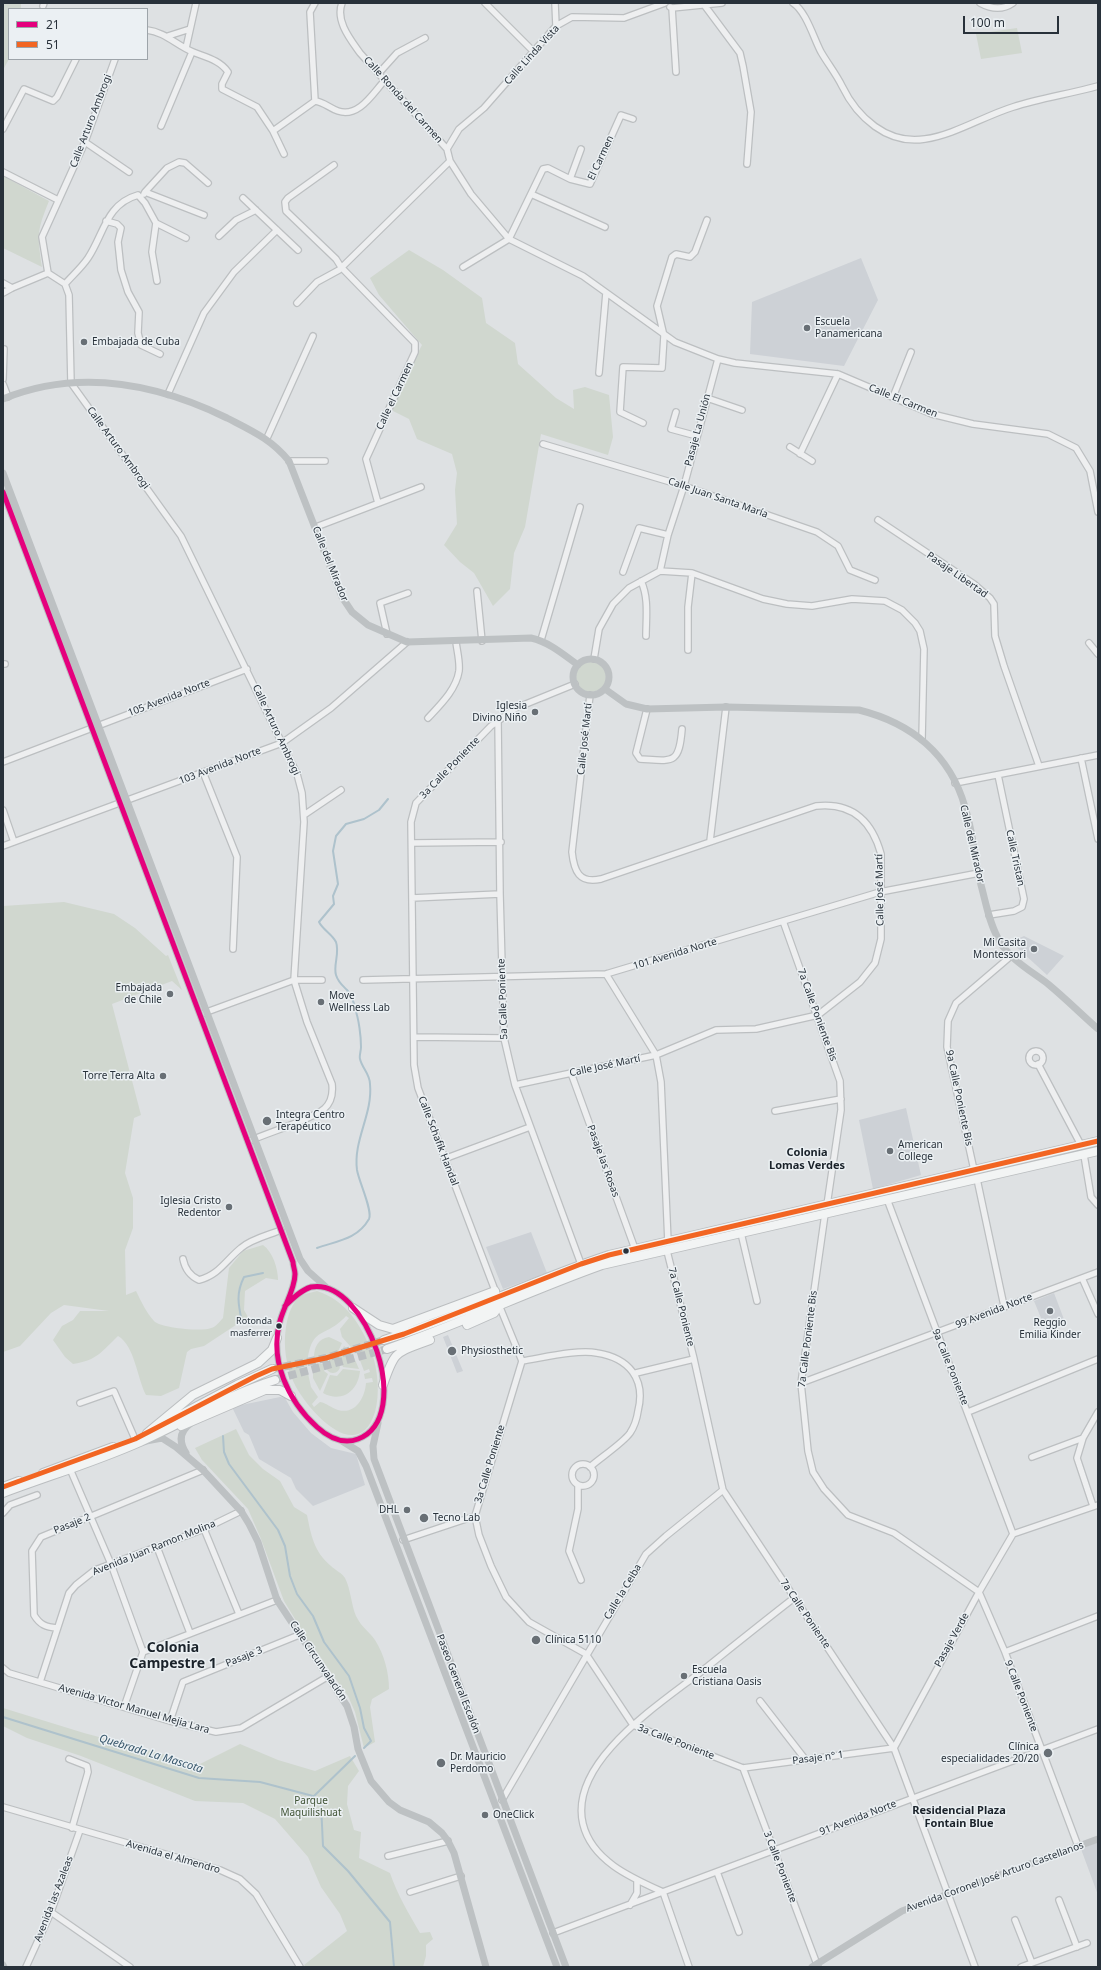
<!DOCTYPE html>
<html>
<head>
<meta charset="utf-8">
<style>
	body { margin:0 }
	#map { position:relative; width:1101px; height:1970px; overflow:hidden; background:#dee1e3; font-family:"Noto Sans",sans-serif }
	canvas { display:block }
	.frame { position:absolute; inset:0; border:4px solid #28313a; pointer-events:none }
	.legend { position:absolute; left:8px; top:8px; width:140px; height:52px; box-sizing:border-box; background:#ebf0f3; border:1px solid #9da4a9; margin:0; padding:5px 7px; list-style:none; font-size:12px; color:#28313a }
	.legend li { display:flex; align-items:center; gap:8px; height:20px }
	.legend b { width:20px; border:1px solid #9da4a9 }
	.scale { position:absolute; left:963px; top:16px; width:96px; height:18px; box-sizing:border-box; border:2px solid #28313a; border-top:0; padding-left:5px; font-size:12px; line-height:14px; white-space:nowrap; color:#28313a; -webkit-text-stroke:3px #ebf0f3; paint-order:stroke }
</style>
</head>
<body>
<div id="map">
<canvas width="1101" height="1970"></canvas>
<div class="frame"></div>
<ul class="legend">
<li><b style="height:5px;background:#e5007d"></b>21</li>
<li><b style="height:5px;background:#f26522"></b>51</li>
</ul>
<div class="scale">100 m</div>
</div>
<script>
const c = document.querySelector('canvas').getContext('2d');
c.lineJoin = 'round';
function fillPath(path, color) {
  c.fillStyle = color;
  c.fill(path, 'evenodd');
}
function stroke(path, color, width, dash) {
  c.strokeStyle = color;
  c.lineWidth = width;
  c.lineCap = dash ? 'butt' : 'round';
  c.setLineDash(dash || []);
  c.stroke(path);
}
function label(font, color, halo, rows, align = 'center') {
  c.font = font + ' "Noto Sans",sans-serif';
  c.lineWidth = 3;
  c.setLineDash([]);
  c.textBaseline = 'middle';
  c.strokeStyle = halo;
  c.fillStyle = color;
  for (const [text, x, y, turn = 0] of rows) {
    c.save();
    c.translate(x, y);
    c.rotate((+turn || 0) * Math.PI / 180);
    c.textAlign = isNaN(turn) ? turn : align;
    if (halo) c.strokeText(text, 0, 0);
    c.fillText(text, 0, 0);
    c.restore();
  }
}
fillPath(new Path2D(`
	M 861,258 L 878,300 L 844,366 L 750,354 L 752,302 Z
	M 1024,936 L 1064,956 L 1047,975 L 1011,942 Z
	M 906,1108 L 921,1175 L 873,1189 L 859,1120 Z
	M 531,1232 L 547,1273 L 503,1289 L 486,1247 Z
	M 1054,1293 L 1065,1322 L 1046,1330 L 1034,1301 Z
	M 448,1335 L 463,1371 L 457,1373 L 443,1337 Z
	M 280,1397 L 285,1398 L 293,1412 L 311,1433 L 331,1448 L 356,1454 L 365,1485 L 313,1506 L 296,1489 L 291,1478 L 259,1459 L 249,1435 L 244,1432 L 232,1407 Z
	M 1098,1842 L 1098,1895 L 1081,1849 Z`), '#cdd1d6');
fillPath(new Path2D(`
	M 3,3 L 21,3 L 21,9 L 9,9 L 9,59 L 3,70 Z
	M 1017,28 L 1022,53 L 981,59 L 976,34 Z
	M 3,176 L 49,201 C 37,231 37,234 42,267 L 3,248 Z
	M 409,250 L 443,270 L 482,298 L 486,323 L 515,343 L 518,364 L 556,398 L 574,409 L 573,390 L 585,387 L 609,395 L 613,437 L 608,455 L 541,434 L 525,527 L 514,553 L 510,589 L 493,606 L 474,573 L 460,562 L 444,545 L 457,524 L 455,490 L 457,473 L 452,454 L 417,439 L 409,419 L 389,409 L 422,345 L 379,295 L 370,278 Z
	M576 677a15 15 0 1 1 30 0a15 15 0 1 1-30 0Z
	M 64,902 L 114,914 L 135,928 L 166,956 L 168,955 L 182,990 L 172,981 L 112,1004 L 141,1115 L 134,1118 L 125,1173 L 133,1198 L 133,1228 L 125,1250 L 126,1295 L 136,1291 C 141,1301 146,1312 154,1321 C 160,1328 203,1332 211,1328 C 216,1327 220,1321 223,1318 L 229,1268 L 243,1251 L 263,1245 C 273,1252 278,1269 278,1280 L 266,1278 L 245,1291 L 244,1310 L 248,1317 L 204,1346 L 191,1349 L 187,1352 L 179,1388 L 161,1396 L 146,1395 C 137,1378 135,1346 118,1336 C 101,1352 98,1360 73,1364 L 65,1357 L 53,1340 L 62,1326 L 73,1320 L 80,1311 L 109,1311 L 64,1305 L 51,1313 L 20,1346 L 3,1352 L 3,906 Z
	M 317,1291 C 346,1300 362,1326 372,1353 C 378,1371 380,1394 375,1412 C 358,1467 307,1410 294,1383 C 286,1366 283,1346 286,1327 C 288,1314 292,1303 301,1295 ZM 346,1316 L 349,1318 L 340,1329 L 342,1337 L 358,1355 L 364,1371 L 369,1369 L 370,1372 L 364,1374 L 365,1379 L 372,1378 L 373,1382 L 366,1383 C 365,1397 356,1415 338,1410 C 331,1408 327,1403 320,1402 L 314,1407 L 312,1404 L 318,1397 L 311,1387 L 307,1369 L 302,1371 L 301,1368 L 307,1366 C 311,1324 324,1340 346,1316 Z
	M 329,1337 L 342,1343 L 336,1356 L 328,1356 L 324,1361 L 314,1358 C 314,1347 318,1339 329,1337 Z
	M 344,1346 L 352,1353 L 359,1369 L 343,1367 L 339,1357 Z
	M326 1366a7 7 0 1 1 14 0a7 7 0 1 1-14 0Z
	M 313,1363 L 324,1364 L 324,1371 L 328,1374 L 320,1391 L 313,1378 Z
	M 343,1369 L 360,1371 C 358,1392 341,1403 323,1393 L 330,1375 L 337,1376 Z
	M 236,1429 L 249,1455 L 263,1469 L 280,1481 L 294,1507 L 307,1515 C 311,1535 314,1552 331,1566 C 335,1570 342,1573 345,1578 C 351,1590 351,1604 356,1616 C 362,1628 368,1630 375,1640 C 384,1654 389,1672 389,1689 L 372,1699 L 370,1707 L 375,1742 L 364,1748 L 355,1712 L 348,1696 L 309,1642 L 284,1601 L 261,1539 L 248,1509 L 202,1460 L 195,1448 Z
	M 3,1708 L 84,1733 L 200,1764 L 240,1744 L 278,1760 L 315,1771 L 350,1756 L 359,1771 L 348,1786 L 347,1804 L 354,1830 L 361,1832 L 359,1858 L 390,1873 C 397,1894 409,1914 420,1933 L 430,1932 L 433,1939 L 426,1945 L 426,1956 L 423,1967 L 306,1967 L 304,1965 L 347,1931 L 340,1914 L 321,1887 L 308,1857 L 275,1819 L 243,1803 L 195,1801 L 81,1756 L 27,1738 L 3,1726 Z`), '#d0d7cf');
stroke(new Path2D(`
	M 317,1248 C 336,1241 357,1240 369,1219 C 373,1211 359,1182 357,1170 C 353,1140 373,1114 370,1084 C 370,1074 362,1068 360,1059 C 359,1056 361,1051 361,1047 C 361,1037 359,1019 355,1009 C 354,1003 351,994 347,990 C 342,985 338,982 336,975 C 333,965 340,953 336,942 C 332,934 323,930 319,922 L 334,904 L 333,896 L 338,884 L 333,851 L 336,836 L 346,824 L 364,819 L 379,810 L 388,799
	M 242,1322 C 238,1304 236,1293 244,1277 L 263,1273
	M 223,1436 L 224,1452 L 229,1464 L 278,1530 L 285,1546 L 290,1576 L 297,1594 L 313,1616 L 324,1642 L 349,1676 L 360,1708 L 364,1728 L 371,1741 L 364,1748
	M 3,1717 L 199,1778 L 260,1782 L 313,1796 L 321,1804 L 323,1846 L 348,1871 L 390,1922 L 394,1967
	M 314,1796 L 355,1756`), '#aec2cc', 2);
stroke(new Path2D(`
	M 272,1369 L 326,1358 L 384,1340
	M 277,1379 L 387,1349`), '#babec1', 8, [8, 4]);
const street = new Path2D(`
	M 342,3 C 335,21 351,40 360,53 L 447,149 L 450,161 L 471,194 L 509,239 L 583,276 L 675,342 L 718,359 L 735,363 L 838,374 L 932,414 L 973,424 L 1048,434 L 1076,448 L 1090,471 L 1098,512
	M 485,3 L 534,52
	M 555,3 L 556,26
	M 793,3 C 806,11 814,39 821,52 C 828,64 836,74 842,86 C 857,117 887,145 925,139 C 954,135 984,116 1013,107 C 1040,98 1070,94 1098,86
	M 980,3 C 991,9 1003,10 1013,3
	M 43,6 L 44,3
	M 705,6 L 740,53 L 743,66 L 751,112 L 747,164
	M 670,7 L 672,8 L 722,3
	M 672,8 L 676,72
	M 147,30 C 165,32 176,45 193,52 C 205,57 220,60 228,72 L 222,84 L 222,89 L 257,107 L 273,131 L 284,154
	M 168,36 L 190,29
	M 186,48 L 196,3
	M 115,59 L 85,142 L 42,237 L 48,273 L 65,284 L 69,295 L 71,383 L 181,536 L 297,774 L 302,793 L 304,822 L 294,980 L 307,1022 L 332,1084 C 333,1093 331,1103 324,1109 C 310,1120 270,1132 252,1140
	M 379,73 L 397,53 L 425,38
	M 315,101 L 310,12 L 315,3
	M 161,126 L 192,52
	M 3,129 L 24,89 L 53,101 L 57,97 L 76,59
	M 273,131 L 315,101 C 324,102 329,108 338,111 C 359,118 373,93 385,80
	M 85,142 L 129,172
	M 447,149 L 459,129 L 484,108 L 556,26 L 572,17 L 624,18 L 665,3
	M 334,165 L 288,198 L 285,202 L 286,211 L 336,259 L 341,267 L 415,343 L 415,352 L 366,459 L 378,503
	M 3,172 L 58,200
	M 570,179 L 581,149
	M 145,192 L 167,168 L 179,162 L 185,163 L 208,183
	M 144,194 L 145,192 L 204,215
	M 531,194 L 605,227
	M 243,198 L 298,250
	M 106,221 L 117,224 L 121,228 L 118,242 L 121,270 L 128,292 L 139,312 L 138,333 L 141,345 L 160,354
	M 156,223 L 152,252 L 157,281
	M 219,236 L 236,220 L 256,210
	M 463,267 L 509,239 L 543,169 L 548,168 L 570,179 L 590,184 L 621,115 L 633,119
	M 3,283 L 12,288
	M 65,284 C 73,275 82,267 88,258 C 104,234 106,204 138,195 L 145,203 L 156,223 L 186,238
	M 3,293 L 12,288 L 48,273
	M 297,303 L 317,282 L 339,270 L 450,161
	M 599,373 L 606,293
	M 3,379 L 4,349
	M 3,384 L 8,397
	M 168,394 L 204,313 L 234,272 L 277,230
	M 893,397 L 911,352
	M 707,398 L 742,410
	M 676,412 L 671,429 L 697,436
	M 643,423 L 620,412 L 623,367 L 662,368 L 664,336 L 657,306 L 672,257 L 676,254 L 690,257 L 695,252 L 707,220
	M 267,438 L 313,336
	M 543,444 L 684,486 L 817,532 L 838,546 L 850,570 L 875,580
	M 790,447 L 812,461
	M 800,454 L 838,374
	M 289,461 L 325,461
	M 878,520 L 974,584 L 990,598 L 994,604 L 995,636 L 1004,666 L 1039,766
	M 316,527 L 421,487
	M 660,571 L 668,535 L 684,486 L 718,359
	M 623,572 L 639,528 L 668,535
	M 641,581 C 649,598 646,618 646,636
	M 477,591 L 482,641
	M 387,634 L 380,603 L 408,593
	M 541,640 L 580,507
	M 1089,643 L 1098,654
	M 688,650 L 688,607 L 692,573
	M 594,659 L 599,629 L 613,604 L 629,588 L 660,571 L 692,573 L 763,599 L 787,604 L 812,606 L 852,599 L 885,601 L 902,610 L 915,623 L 920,631 L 924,649 L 922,739
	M 3,664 L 5,664
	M 647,709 L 636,753 L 640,759 C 673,761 679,765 682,729
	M 428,718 C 440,705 456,690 459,671 C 460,661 457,651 456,642
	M 498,720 L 500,894 L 504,1038 L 515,1085 L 581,1264
	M 1081,758 L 1098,839
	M 3,762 L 247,669
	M 203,772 L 237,857 L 233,949
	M 955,783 L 1098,755
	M 3,810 L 14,842
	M 304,815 L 341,790
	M 710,841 L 726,707
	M 412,843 L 501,842
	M 3,846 L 282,743 L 331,708 L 407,642
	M 412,898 L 500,894
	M 989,915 L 1014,911 L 1022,907 L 1024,899 L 998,775
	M 783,921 L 840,1081 L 841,1110 L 827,1205
	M 606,974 L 656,1055 L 661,1082 L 668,1242
	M 363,980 L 606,974 L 880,892 L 979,873
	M 204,1013 L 294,980 L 322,980
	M 414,1037 L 504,1038
	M1029 1058a7 7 0 1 1 14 0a7 7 0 1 1-14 0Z
	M 1038,1064 L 1081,1145
	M 571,1073 L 635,1249
	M 515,1085 L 656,1055 L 716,1030 L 756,1029 L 818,1015 L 860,982 L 875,963 L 881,939 L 881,854 C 872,821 852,802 816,806 L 601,879 C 579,884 574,871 572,852 L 590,695
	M 775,1111 L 841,1099
	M 1084,1155 L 1091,1197 L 1098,1205
	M 444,1159 L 530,1127
	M 974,1170 L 947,1047 L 948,1021 L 956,1003 L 1011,956
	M 977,1179 L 1004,1306
	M 887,1199 C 928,1311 972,1422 1013,1534
	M 825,1214 L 801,1383 L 808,1451 L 813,1472 L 824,1489 L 848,1515 L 894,1533 L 979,1592 L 1005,1652 L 1078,1846
	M 741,1233 L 757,1301
	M 667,1251 L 694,1359 L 723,1490 L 894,1748 L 975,1967
	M 183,1259 C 185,1269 190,1276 199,1280 C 219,1275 226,1260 241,1248 C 251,1239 269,1235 281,1230
	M 1082,1278 L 1098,1314
	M 496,1293 L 418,1088 L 414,1065 L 411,822 L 416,803 L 491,726 L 516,708 L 575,684
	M 499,1305 L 522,1361
	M 522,1361 L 475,1516 L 479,1535 L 491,1566 L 506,1597 L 529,1622 L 586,1654 L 633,1725 L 743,1768 L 894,1748
	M 522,1361 C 542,1358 578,1349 597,1353 C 629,1358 646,1379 638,1411 C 637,1418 634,1427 630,1433 C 623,1443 600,1458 590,1467
	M 636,1373 L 694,1359
	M 801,1383 L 1098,1272
	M 80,1403 L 114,1391 L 135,1439
	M 968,1412 L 1098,1359
	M 1032,1457 L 1083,1438
	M572 1475a11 11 0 1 1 22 0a11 11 0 1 1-22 0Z
	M 70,1469 L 111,1564 L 143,1652
	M 578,1485 L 578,1509 L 569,1551 L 581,1580
	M 1093,1506 L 1077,1458 L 1083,1438 L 1098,1412
	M 3,1513 L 10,1505 L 37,1495
	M 204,1529 L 239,1614
	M 1013,1534 L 1098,1505
	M 403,1540 L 475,1516
	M 157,1547 L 190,1633
	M 57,1628 C 46,1627 40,1625 34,1615 L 32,1551 L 41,1537 L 203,1470
	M 1005,1652 L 1098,1616
	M 3,1668 L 9,1673 L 170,1721 L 216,1732 L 241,1728 L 327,1677
	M 40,1682 L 69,1593 L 76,1585 L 95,1570 L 204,1529 L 241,1511
	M 760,1701 L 805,1759
	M 124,1707 L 143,1652 L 277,1600
	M 170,1721 L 183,1682 L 299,1635
	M 894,1748 L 979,1592 L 1013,1534
	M 69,1759 L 87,1766 L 88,1772 L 72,1828
	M 743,1768 L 818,1967
	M 502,1800 L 646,1554 L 666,1536 L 723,1490
	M 3,1807 L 220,1870 L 240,1879 L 256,1894 L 300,1967
	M 388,1856 L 448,1841
	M 717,1872 L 739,1932
	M 410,1892 L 461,1876
	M 1059,1900 L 1077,1947
	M 630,1905 L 637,1893 L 637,1880
	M 51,1912 L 130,1967
	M 1015,1920 L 1032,1963
	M 553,1933 L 1098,1729
	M 26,1967 L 51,1912 L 80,1830
	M 689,1967 L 663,1892 C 632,1878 592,1861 583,1824 C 568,1762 660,1704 702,1671 C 732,1647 763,1622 794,1598
	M 1021,1967 L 1087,1943`);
const primary = new Path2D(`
	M 353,1308 L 379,1325 L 393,1329 L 495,1291
	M 467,1325 L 494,1313 L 497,1309
	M 384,1340 C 461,1316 533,1280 609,1255 L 1098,1141
	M 387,1349 C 460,1324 529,1291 602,1265 L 1098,1151
	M 383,1385 C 395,1349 396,1353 430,1340
	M 167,1422 L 237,1385 L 272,1369
	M 181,1426 L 265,1390 L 280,1390 L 291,1396
	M 147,1433 L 193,1395 L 258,1363 L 272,1350 L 277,1338
	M 43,1473 L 113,1447
	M 3,1487 L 19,1481
	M 3,1493 C 48,1476 95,1462 140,1442 C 185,1422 227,1395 275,1380`);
stroke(street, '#bcbfc1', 8);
stroke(primary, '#bbbec0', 10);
stroke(street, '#eeeff0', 5.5);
stroke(new Path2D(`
	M 3,399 C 79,368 155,383 227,418 C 252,431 271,439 289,461 L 342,597 L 352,612 L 368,625 L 407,642 L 531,638 C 549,642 563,654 578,665
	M 3,473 L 300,1259 L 308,1271 L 326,1287
	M 3,492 L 293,1262 C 293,1266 295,1270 295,1274 C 295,1289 284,1306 280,1321 C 269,1360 288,1401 317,1427 C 328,1437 342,1445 358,1439 C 416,1417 366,1277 311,1287 C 301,1290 292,1299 285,1306
	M573 677a18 18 0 1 1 36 0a18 18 0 1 1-36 0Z
	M 605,689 L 626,704 L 647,709 L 726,707 L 859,710 C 911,723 950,754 965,807 C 973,832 975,859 981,885 C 986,903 989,923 999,940 C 1009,959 1031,971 1048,984 C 1065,998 1081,1014 1098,1029
	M 378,1423 L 373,1446 L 374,1459 L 566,1967
	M 146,1441 L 162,1438 L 176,1447 L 203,1470 L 241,1511 L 249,1524 L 258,1542 L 277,1600 L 347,1706 L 354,1727 L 358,1749 L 371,1781 L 389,1802 L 400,1810 L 429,1822 L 442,1833 L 448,1841 L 454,1853 L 486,1967
	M 342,1441 L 358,1451 L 366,1466 L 557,1967
	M 186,1453 C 179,1442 179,1432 190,1424
	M 3,1965 L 4,1967
	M 812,1967 L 902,1911 L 1098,1839`), '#bdc1c3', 7);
stroke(primary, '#f2f4f4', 8);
stroke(new Path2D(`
	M 3,492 L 293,1262 C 293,1266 295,1270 295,1274 C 295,1289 284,1306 280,1321 C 269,1360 288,1401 317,1427 C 328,1437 342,1445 358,1439 C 416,1417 366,1277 311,1287 C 301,1290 292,1299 285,1306`), '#e5007d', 5);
stroke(new Path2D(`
	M 3,1487 L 135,1439 L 256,1376 L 272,1369 L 326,1358 L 404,1334 L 581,1264 L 609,1255 L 1098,1141`), '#f26522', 5);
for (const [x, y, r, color] of [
	[807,328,4,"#686f75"],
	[84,342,4,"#686f75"],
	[535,712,4,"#686f75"],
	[1034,949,4,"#686f75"],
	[170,994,4,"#686f75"],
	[321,1002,4,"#686f75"],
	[163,1076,4,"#686f75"],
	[267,1121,5,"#686f75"],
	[890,1151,4,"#686f75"],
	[229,1207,4,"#686f75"],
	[626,1251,3.5,"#28313a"],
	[1050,1311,4,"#686f75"],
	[279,1326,3.5,"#28313a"],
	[452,1351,5,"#686f75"],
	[407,1510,4,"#686f75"],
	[424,1518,5,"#686f75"],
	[536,1640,5,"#686f75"],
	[684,1676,4,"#686f75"],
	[1048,1753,5,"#686f75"],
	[441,1763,5,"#686f75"],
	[485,1815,4,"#686f75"]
]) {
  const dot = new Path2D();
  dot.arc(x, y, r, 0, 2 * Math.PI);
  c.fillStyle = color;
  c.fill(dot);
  stroke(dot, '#ebf0f3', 1.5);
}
label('9px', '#28313a', '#ebf0f3', [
	["Rotonda",272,1321],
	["masferrer",272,1333]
], 'right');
label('10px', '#28313a', '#ebf0f3', [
	["Calle Linda Vista",532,55,-48],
	["Calle Ronda del Carmen",403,100,48],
	["Calle Arturo Ambrogi",91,121,-69],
	["El Carmen",601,158,-65],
	["Calle el Carmen",395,396,-65],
	["Calle El Carmen",903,401,22],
	["Pasaje La Unión",698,430,-75],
	["Calle Arturo Ambrogi",118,448,54],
	["Calle Juan Santa María",718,498,19],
	["Calle del Mirador",330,564,68],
	["Pasaje Libertad",957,575,35],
	["105 Avenida Norte",169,698,-21],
	["Calle Arturo Ambrogi",276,730,65],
	["Calle José Martí",585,739,-84],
	["103 Avenida Norte",220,766,-21],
	["3a Calle Poniente",450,768,-46],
	["Calle del Mirador",972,844,77],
	["Calle Tristan",1015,858,78],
	["Calle José Martí",880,890,-91],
	["101 Avenida Norte",675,954,-17],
	["5a Calle Poniente",503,999,-92],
	["7a Calle Poniente Bis",817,1015,70],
	["Calle José Martí",605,1066,-12],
	["9a Calle Poniente Bis",959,1098,78],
	["Calle Schafik Handal",438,1141,69],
	["Pasaje las Rosas",603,1161,70],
	["7a Calle Poniente",681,1307,76],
	["99 Avenida Norte",994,1311,-21],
	["7a Calle Poniente Bis",808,1339,-83],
	["9a Calle Poniente",950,1367,68],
	["3a Calle Poniente",490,1464,-73],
	["Pasaje 2",72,1524,-22],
	["Avenida Juan Ramon Molina",154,1548,-22],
	["Calle la Ceiba",623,1592,-59],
	["7a Calle Poniente",805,1614,56],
	["Pasaje Verde",952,1640,-61],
	["Pasaje 3",244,1657,-22],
	["Calle Circunvalación",318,1661,56],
	["Paseo General Escalón",458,1684,69],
	["9 Calle Poniente",1021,1696,69],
	["Avenida Victor Manuel Mejia Lara",134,1709,16],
	["3a Calle Poniente",676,1742,21],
	["Pasaje n° 1",818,1758,-7],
	["91 Avenida Norte",858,1818,-21],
	["Avenida el Almendro",173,1857,16],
	["3 Calle Poniente",780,1867,69],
	["Avenida Coronel José Arturo Castellanos",995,1877,-20],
	["Avenida las Azaleas",54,1899,-69]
]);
label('10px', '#28313a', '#ebf0f3', [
	["Escuela",815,322],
	["Panamericana",815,334],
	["Embajada de Cuba",92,342],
	["Iglesia",527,706,"right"],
	["Divino Niño",527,718,"right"],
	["Mi Casita",1026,943,"right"],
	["Montessori",1026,955,"right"],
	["Embajada",162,988,"right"],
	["de Chile",162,1000,"right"],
	["Move",329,996],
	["Wellness Lab",329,1008],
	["Torre Terra Alta",155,1076,"right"],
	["Integra Centro",276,1115],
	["Terapéutico",276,1127],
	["American",898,1145],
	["College",898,1157],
	["Iglesia Cristo",221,1201,"right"],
	["Redentor",221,1213,"right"],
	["Reggio",1050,1323,"center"],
	["Emilia Kinder",1050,1335,"center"],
	["Physiosthetic",461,1351],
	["DHL",399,1510,"right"],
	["Tecno Lab",433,1518],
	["Clínica 5110",545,1640],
	["Escuela",692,1670],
	["Cristiana Oasis",692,1682],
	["Clínica",1039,1747,"right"],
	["especialidades 20/20",1039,1759,"right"],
	["Dr. Mauricio",450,1757],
	["Perdomo",450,1769],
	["OneClick",493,1815]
], 'left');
label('10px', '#415436', '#ebf0f3', [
	["Parque",311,1801],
	["Maquilishuat",311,1813]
]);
label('bold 11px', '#1a222a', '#ebf0f3', [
	["Colonia",807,1153],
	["Lomas Verdes",807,1166],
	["Residencial Plaza",959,1811],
	["Fontain Blue",959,1824]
]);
label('italic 11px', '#36556a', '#ebf0f3', [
	["Quebrada La Mascota",151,1754,17]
]);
label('bold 14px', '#1a222a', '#ebf0f3', [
	["Colonia",173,1648],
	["Campestre 1",173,1664]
]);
</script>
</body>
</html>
